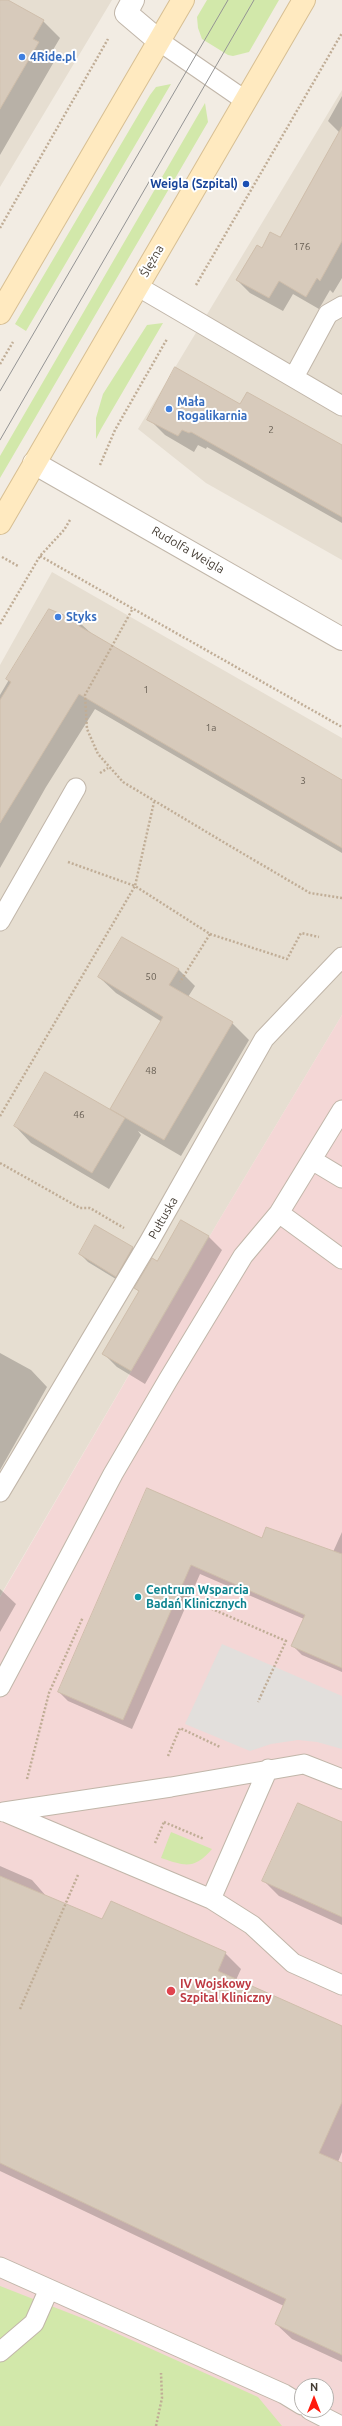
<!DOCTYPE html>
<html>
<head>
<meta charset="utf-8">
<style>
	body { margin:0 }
	#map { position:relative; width:342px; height:2426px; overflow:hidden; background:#f2ece3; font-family:Ubuntu,sans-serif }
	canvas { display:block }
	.north { position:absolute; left:294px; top:2378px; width:40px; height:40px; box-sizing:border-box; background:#fff; border:1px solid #b4b1ad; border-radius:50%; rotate:0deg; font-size:11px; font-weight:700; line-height:16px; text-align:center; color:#443c33 }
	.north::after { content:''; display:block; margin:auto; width:14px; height:18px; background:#ff1b0d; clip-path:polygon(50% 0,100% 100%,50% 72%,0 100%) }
</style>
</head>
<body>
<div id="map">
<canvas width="342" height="2426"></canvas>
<div class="north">N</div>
</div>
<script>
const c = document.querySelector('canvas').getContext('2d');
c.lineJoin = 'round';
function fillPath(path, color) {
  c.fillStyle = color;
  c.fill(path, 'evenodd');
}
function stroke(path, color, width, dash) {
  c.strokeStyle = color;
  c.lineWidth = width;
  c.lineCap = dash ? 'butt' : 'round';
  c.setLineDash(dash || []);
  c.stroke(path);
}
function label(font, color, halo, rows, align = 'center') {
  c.font = font + ' Ubuntu,sans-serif';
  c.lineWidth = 4;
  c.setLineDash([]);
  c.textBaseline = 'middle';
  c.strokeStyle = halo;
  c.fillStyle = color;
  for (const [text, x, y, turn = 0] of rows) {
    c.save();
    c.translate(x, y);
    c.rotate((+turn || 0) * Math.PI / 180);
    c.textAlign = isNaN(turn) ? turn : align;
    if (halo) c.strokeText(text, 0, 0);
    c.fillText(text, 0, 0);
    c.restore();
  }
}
fillPath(new Path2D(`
	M 0,0 L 112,0 L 0,187 Z
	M 342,90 L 342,560 L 206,483 L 138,429 Z
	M 52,572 L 342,738 L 342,1015 L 218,1222 L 0,1596 L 0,665 Z`), '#e6ded1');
fillPath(new Path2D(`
	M 342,1015 L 342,2426 L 0,2426 L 0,1597 L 218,1222 ZM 302,2386 L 326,2386 L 326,2410 L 302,2410 Z`), '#f4d7d6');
fillPath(new Path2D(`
	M 207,0 L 279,0 L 249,52 L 233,56 L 228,55 L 202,39 L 198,28 L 197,17 Z
	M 171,84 L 26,331 L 15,324 L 150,95 L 156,87 Z
	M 205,103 L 208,122 L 0,478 L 0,456 Z
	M 163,323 L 101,429 L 96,439 L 96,418 L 103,394 L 147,325 Z
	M 171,1832 L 212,1849 C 194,1870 185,1866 161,1858 Z
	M 0,2286 L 87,2320 L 258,2397 L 282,2426 L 0,2426 Z`), '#d2e8aa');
fillPath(new Path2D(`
	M 222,1644 L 342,1696 L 342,1749 L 317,1742 L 298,1740 L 271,1744 L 250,1751 L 185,1724 Z`), '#e2dfdc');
fillPath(new Path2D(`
	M 0,0 L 6,0 L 43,21 L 60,38 L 50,55 L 55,60 L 0,155 Z
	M 342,96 L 342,278 L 333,293 L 330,290 L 319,309 L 293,294 L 283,311 L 250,293 L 237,280 L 262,250 L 280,238 L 340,133 L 328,121 Z
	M 241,405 L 342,447 L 342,523 L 207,447 L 206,449 L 198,445 L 194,452 L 165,435 L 149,419 Z
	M 50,610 L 80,623 L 93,635 L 342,781 L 342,853 L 95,709 L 46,787 L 0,868 L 0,695 Z
	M 178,969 L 195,986 L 188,997 L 232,1023 L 249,1040 L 181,1156 L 138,1131 L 141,1135 L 109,1189 L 31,1143 L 15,1126 L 116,1113 L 112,1109 L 162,1022 L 116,993 L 99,977 Z
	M 181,1222 L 209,1237 L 222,1250 L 145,1384 L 117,1367 L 104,1354 L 140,1292 L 135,1288 L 157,1262 Z
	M 96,1226 L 133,1248 L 141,1256 L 124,1284 L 88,1262 L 80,1254 Z
	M 0,1353 L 31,1370 L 47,1387 L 0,1470 Z
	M 148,1489 L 262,1539 L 333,1552 L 342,1532 L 342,1672 L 302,1655 L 292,1645 L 304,1619 L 200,1574 L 132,1729 L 68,1701 L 59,1692 Z
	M 0,1589 L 16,1604 L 0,1632 Z
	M 342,1824 L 342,1925 L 279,1896 L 264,1881 Z
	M 0,1866 L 32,1880 L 47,1897 L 103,1921 L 225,1953 L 241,1969 L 236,1980 L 342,2027 L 342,2152 L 338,2162 L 342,2164 L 342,2362 L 292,2339 L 276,2324 L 284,2306 L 0,2171 Z`), '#0003');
const building = new Path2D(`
	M 0,0 L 8,0 L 44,20 L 33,39 L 39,42 L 0,109 Z
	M 342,127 L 342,241 L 320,281 L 317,278 L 306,297 L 279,281 L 269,298 L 236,280 L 257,245 L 262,248 L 270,232 L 280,237 Z
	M 175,367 L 240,404 L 247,392 L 342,445 L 342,517 L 191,432 L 189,433 L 182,430 L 178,436 L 147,420 Z
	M 49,609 L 81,622 L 79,626 L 342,780 L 342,848 L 79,694 L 0,823 L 0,700 L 11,682 L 6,679 Z
	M 122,937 L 179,969 L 169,985 L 233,1022 L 164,1140 L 110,1109 L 163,1017 L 98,977 Z
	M 45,1072 L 125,1118 L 92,1173 L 14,1126 Z
	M 181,1220 L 209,1236 L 131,1371 L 102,1354 L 139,1291 L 134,1288 L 152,1258 L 157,1261 Z
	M 95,1225 L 133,1247 L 116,1277 L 79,1254 Z
	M 147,1488 L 262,1538 L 266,1527 L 342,1554 L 342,1668 L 291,1646 L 305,1615 L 191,1565 L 123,1720 L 58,1692 Z
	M 298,1803 L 342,1822 L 342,1917 L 262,1881 Z
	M 0,1876 L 102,1919 L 111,1901 L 226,1952 L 218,1971 L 342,2026 L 342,2102 L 319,2153 L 342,2163 L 342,2355 L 275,2324 L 286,2299 L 0,2163 Z`);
fillPath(building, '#d7cabb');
stroke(building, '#cfbeab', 1);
const service = new Path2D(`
	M 159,41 L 246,101
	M 137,286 L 342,406
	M 294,377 L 328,314 L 342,306
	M 0,921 L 76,788
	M 312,1160 L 342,1178
	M 279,1213 L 342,1110
	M 0,1492 L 149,1242 L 264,1039 L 342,957
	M 0,1687 L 113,1474 L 168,1380 L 243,1256 L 279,1213 L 342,1259
	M 4,1812 L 171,1787 L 304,1764 L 342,1779
	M 5,1812 L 211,1899 L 252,1925 L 293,1963 L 342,1985
	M 211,1899 L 268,1769
	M 0,2267 L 284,2394 L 302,2405
	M 0,2352 L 34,2323 L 49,2289
	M 310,2410 L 341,2426`);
const minor = new Path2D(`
	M 133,0 L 126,13 L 159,41
	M 34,463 L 342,639`);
const secondary = new Path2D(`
	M 0,313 L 183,0
	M 0,523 L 304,0`);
stroke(service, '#c1b6a9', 21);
stroke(minor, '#c1b6a9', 24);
stroke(secondary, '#d7bf93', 24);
stroke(new Path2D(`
	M 0,228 L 108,39
	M 196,285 L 342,33
	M 0,364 L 13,342
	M 100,465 L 115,430 L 167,339
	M 40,556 L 342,727
	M 2,557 L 18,566
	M 132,610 L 85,695 L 87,729 L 98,754 L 123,782 L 230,846 L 310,893 L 342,898
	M 0,624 L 40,556 L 64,530 L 70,520
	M 100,773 L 108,768
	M 68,862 L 135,886 L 154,802
	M 210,934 L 287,959 L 301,933 L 319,937
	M 0,1116 L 135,886 L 210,934 L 180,982
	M 0,1163 L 80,1208 L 90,1208 L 124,1228
	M 182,1596 L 286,1641 L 258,1702
	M 168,1756 L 180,1728 L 220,1747
	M 27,1779 L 49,1693 L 83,1617
	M 164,1822 L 204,1839
	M 155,1843 L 164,1822
	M 20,2009 L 78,1875
	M 156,2426 L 162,2398 L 161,2373`), '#c0ad96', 2.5, [2, 2]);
stroke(service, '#fff', 19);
stroke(minor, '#fff', 22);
stroke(secondary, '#ffeac0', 22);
stroke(new Path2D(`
	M 0,391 L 228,0
	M 0,440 L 254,0`), '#949494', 1);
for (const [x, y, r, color] of [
	[22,57,4,"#3f7fe0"],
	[246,184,4,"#1a4fb4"],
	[169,409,4,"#3f7fe0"],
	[58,617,4,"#3f7fe0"],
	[138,1597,4,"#0f9aa8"],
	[171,1991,5,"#e0444e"]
]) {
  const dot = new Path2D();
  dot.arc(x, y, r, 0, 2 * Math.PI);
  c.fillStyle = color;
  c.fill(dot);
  stroke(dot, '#fff', 1.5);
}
label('10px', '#696055', null, [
	["176",302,247],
	["2",271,430],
	["1",146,690],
	["1a",211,728],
	["3",303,781],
	["50",151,977],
	["48",151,1071],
	["46",79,1115]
]);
label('bold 12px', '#366cbe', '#fff', [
	["4Ride.pl",30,57],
	["Mała",177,402],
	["Rogalikarnia",177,416],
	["Styks",66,617]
], 'left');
label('bold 12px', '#164399', '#fff', [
	["Weigla (Szpital)",238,184]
], 'right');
label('12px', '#443c33', '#fff', [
	["Ślężna",152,261,-60],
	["Rudolfa Weigla",188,550,30],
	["Pułtuska",163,1218,-60]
]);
label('bold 12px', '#0d838f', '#fff', [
	["Centrum Wsparcia",146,1590],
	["Badań Klinicznych",146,1604]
], 'left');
label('bold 12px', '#be3a42', '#fff', [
	["IV Wojskowy",180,1984],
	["Szpital Kliniczny",180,1998]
], 'left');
</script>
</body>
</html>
